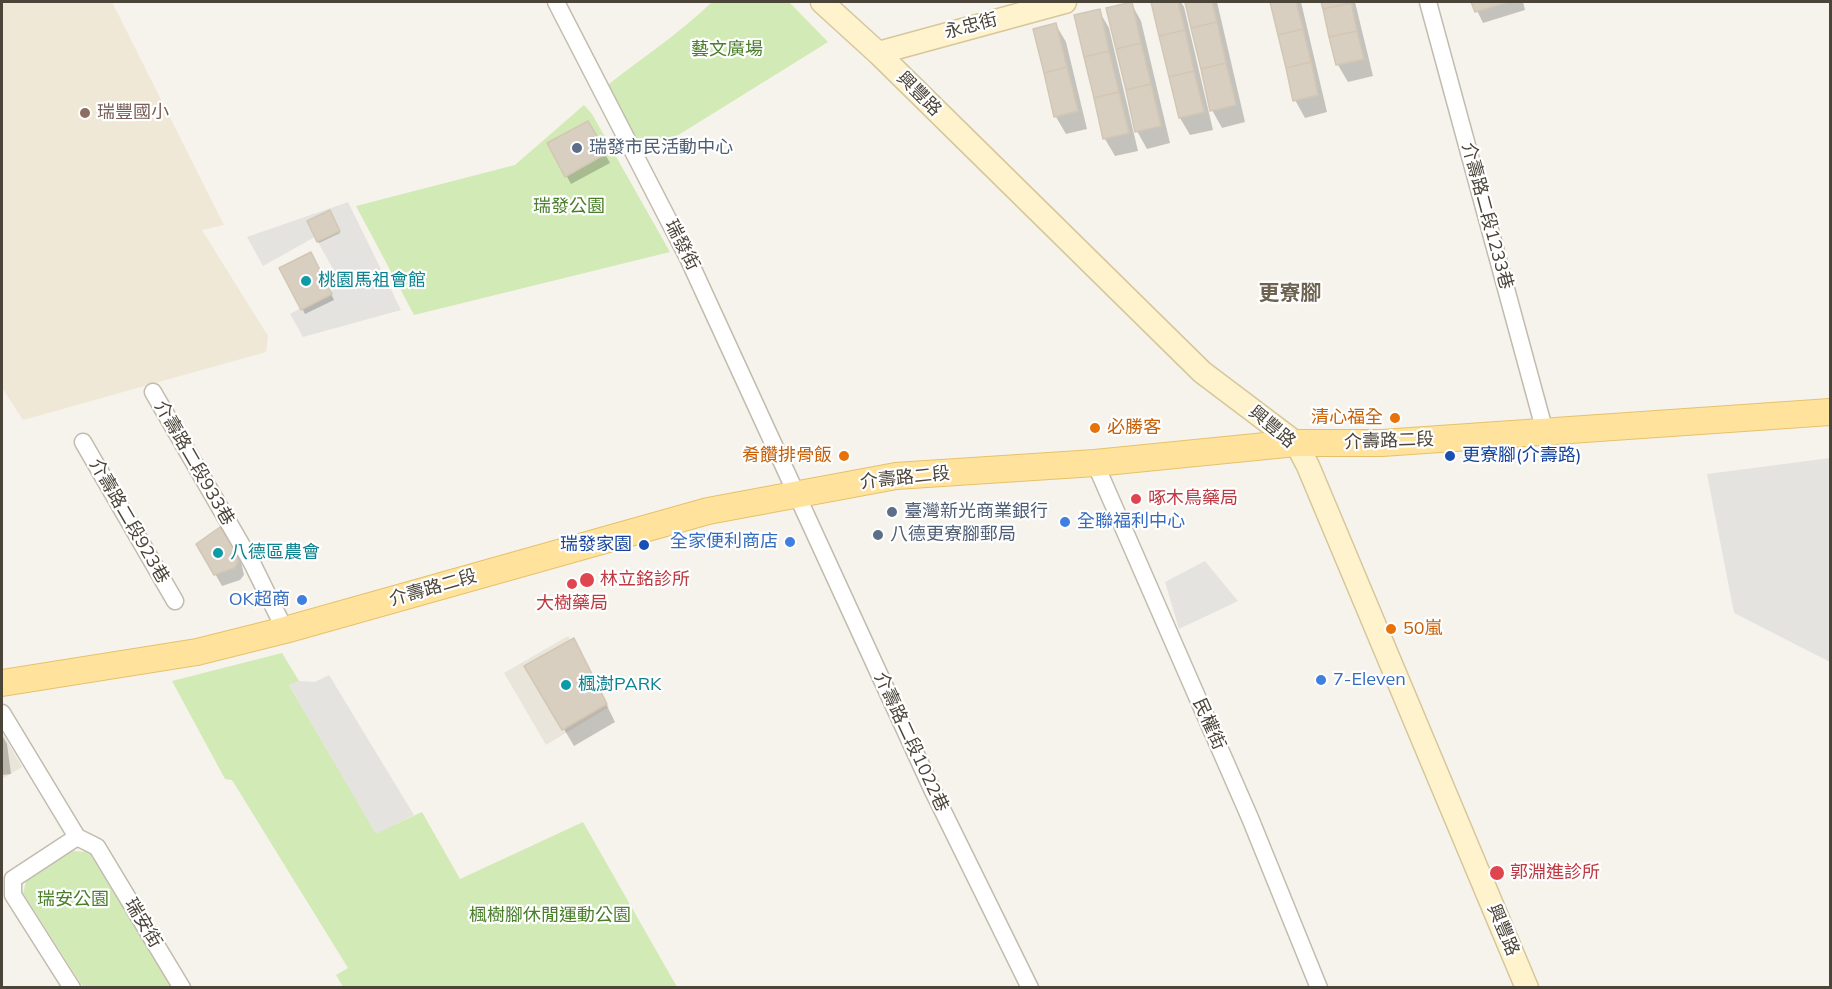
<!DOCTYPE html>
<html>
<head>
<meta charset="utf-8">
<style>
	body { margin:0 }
	#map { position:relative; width:1832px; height:989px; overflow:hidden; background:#f6f3ec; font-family:Mulish,sans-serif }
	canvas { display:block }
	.frame { position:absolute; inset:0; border:3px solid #4b4439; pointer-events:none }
</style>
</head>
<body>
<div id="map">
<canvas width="1832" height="989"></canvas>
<div class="frame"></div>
</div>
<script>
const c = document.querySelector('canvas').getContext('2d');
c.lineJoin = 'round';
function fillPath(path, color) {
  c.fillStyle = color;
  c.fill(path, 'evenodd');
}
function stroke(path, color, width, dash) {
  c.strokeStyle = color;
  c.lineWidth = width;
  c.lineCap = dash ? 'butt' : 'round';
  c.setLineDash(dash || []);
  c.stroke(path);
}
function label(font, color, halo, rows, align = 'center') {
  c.font = font + ' Mulish,"Noto Sans TC",sans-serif';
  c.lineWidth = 4.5;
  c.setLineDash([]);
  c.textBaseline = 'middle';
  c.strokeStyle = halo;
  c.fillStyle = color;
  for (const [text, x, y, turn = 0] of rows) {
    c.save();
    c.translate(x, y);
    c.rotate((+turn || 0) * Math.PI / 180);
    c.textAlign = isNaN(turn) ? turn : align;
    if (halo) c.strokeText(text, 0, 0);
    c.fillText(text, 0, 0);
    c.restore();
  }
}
fillPath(new Path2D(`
	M 568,636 L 609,707 L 546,745 L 504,673 Z
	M 2,732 L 22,767 L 2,779 Z`), '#eae5da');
fillPath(new Path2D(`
	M 2,2 L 112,2 L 224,225 L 202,230 L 268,336 L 266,352 L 23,420 L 2,388 Z`), '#efe8d6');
fillPath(new Path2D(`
	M 712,2 L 789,2 L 828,42 L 643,157 L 604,88 C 640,59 679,34 712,2 Z
	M 584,105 L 592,114 L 670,252 L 414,315 L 356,206 L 515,165 Z
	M 282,653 L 299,681 L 289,685 L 376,833 L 422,812 L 460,879 L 583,822 L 677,987 L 343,987 L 336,975 L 348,968 L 232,780 L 225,779 L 172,681 Z
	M 72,851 L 89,852 L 171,987 L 83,987 L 23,893 L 26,881 Z`), '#d2eab5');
fillPath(new Path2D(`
	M 348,202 L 401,310 L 303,337 L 290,314 L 342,285 L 315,237 L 263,266 L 247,237 Z
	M 1830,458 L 1830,662 L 1734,613 L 1707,474 Z
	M 1205,561 L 1238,601 L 1179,629 L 1165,582 Z
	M 329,675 L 414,815 L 376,834 L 289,685 L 299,681 L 315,682 Z`), '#e5e3e0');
fillPath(new Path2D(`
	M 1153,2 L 1181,2 L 1184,7 L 1213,130 L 1190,135 L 1180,118 Z
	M 1187,2 L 1217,2 L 1245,122 L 1222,128 L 1212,110 Z
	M 1271,2 L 1301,2 L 1327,112 L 1305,118 L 1295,100 Z
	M 1323,2 L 1355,2 L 1373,76 L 1348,82 L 1338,65 Z
	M 1473,2 L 1523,2 L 1525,10 L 1483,23 Z
	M 1131,3 L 1141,21 L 1170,143 L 1147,149 L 1137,131 Z
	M 1099,11 L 1109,28 L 1138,151 L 1115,156 L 1105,139 L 1076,16 Z
	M 1056,25 L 1066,42 L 1087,129 L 1066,134 L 1056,117 L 1035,30 Z
	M 588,123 L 610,163 L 571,184 L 549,144 Z
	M 330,212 L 340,233 L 319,243 L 309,222 Z
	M 314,259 L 334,300 L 305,314 L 281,268 Z
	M 198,544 L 234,549 L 241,561 L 244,575 L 240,580 L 222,586 Z
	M 583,657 L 615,722 L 574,746 L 527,667 Z
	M 2,735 L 7,744 L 11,774 L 2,775 Z`), '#0003');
const building = new Path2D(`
	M 1132,2 L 1141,43 L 1116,49 L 1106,8 Z
	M 1151,2 L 1178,2 L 1185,30 L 1159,36 Z
	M 1185,2 L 1212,2 L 1217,22 L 1191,28 Z
	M 1270,2 L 1296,2 L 1303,29 L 1278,35 Z
	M 1321,2 L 1351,2 L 1351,3 L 1323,9 Z
	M 1471,2 L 1509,2 L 1475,12 Z
	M 1351,3 L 1357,31 L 1329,37 L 1323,9 Z
	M 1100,9 L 1109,51 L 1084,57 L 1074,15 Z
	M 1217,22 L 1226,63 L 1201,69 L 1191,28 Z
	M 1056,23 L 1067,67 L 1044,73 L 1033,29 Z
	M 1303,29 L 1311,62 L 1286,68 L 1278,35 Z
	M 1185,30 L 1194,71 L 1169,77 L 1159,36 Z
	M 1357,31 L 1364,59 L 1336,65 L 1329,37 Z
	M 1141,43 L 1151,84 L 1126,90 L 1116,49 Z
	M 1109,51 L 1119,92 L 1094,98 L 1084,57 Z
	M 1311,62 L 1318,95 L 1293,101 L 1286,68 Z
	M 1226,63 L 1236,105 L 1210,111 L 1201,69 Z
	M 1067,67 L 1078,111 L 1054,117 L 1044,73 Z
	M 1194,71 L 1204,112 L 1179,118 L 1169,77 Z
	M 1151,84 L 1161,126 L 1135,132 L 1126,90 Z
	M 1119,92 L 1129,133 L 1103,139 L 1094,98 Z
	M 588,121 L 607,153 L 565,177 L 547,143 Z
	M 330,210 L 340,231 L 317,242 L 307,221 Z
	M 311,252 L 332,294 L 301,310 L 279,268 Z
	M 220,527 L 235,548 L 238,562 L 234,568 L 214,575 L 196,544 Z
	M 574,638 L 607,704 L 562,730 L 524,666 Z`);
fillPath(building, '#d8cfc1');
stroke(building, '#d3c7b4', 1.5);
const street = new Path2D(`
	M 556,2 L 688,258 L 932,789 L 1030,988
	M 1428,2 L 1545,432
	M 153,392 L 252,563 L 285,630
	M 83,442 L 175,601
	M 1095,463 L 1250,818 L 1319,988
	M 2,713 L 77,837 L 97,847 L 182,988
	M 72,988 L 13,895 L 13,879 L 77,837`);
const secondary = new Path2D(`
	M 822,2 L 878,53 L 1202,372 L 1296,443 L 1308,466 L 1527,988
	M 878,53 L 1065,2`);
const primary = new Path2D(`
	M 2,683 L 197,652 L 285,630 L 708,511 L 896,476 L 1095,463 L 1296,443 L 1382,443 L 1830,412`);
stroke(street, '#c2bbae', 19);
stroke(secondary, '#d6c79b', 25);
stroke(primary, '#e6c16a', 28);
stroke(street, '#fff', 16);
stroke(secondary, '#fff3cd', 22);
stroke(primary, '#ffe39c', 26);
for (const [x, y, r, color] of [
	[85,113,6,"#8d6e63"],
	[577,148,6,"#5c6f8a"],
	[306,281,6,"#0f9aa8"],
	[1395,418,6,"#e8710a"],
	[1095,428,6,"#e8710a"],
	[844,456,6,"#e8710a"],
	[1450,456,6,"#1a4fb4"],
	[1136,499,6,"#e0444e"],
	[892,512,6,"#5c6f8a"],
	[1065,522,6,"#3f7fe0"],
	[878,535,6,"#5c6f8a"],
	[790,542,6,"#3f7fe0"],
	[644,545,6,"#1a4fb4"],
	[218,553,6,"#0f9aa8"],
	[587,580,8,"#e0444e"],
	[572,584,6,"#e0444e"],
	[302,600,6,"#3f7fe0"],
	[1391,629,6,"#e8710a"],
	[1321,680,6,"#3f7fe0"],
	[566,685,6,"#0f9aa8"],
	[1497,873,8,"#e0444e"]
]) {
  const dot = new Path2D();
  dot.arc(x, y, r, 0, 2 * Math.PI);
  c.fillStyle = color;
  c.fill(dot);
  stroke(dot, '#fff', 2);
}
label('18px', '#4b4439', '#fff', [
	["永忠街",971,26,-15],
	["興豐路",919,94,45],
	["介壽路二段1233巷",1487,216,75],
	["瑞發街",682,245,63],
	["興豐路",1272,427,40],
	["介壽路二段",1389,441,-2],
	["介壽路二段933巷",194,463,60],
	["介壽路二段",905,478,-6],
	["介壽路二段923巷",129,521,60],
	["介壽路二段",433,588,-16],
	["民權街",1209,724,66],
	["介壽路二段1022巷",911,742,65],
	["瑞安街",143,923,59],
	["興豐路",1503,930,67]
]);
label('18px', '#4a7f2a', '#fff', [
	["藝文廣場",727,50],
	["瑞發公園",569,207],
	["瑞安公園",73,900],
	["楓樹腳休閒運動公園",550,916]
]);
label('18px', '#785e54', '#fff', [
	["瑞豐國小",97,113]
], 'left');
label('18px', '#4e5e75', '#fff', [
	["瑞發市民活動中心",589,148],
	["臺灣新光商業銀行",904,512],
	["八德更寮腳郵局",890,535]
], 'left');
label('18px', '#0d838f', '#fff', [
	["桃園馬祖會館",318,281],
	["八德區農會",230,553],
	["楓澍PARK",578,685]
], 'left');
label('18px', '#c56008', '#fff', [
	["清心福全",1383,418],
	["必勝客",1107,428,"left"],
	["肴饡排骨飯",832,456],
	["50嵐",1403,629,"left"]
], 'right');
label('18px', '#164399', '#fff', [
	["更寮腳(介壽路)",1462,456],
	["瑞發家園",632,545,"right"]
], 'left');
label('18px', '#be3a42', '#fff', [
	["啄木鳥藥局",1148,499],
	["林立銘診所",600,580],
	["大樹藥局",572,604,"center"],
	["郭淵進診所",1510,873]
], 'left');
label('18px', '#366cbe', '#fff', [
	["全聯福利中心",1077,522],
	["全家便利商店",778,542,"right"],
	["OK超商",290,600,"right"],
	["7-Eleven",1333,680]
], 'left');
label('bold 21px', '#6e6250', '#fff', [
	["更寮腳",1290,294]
]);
</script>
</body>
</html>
